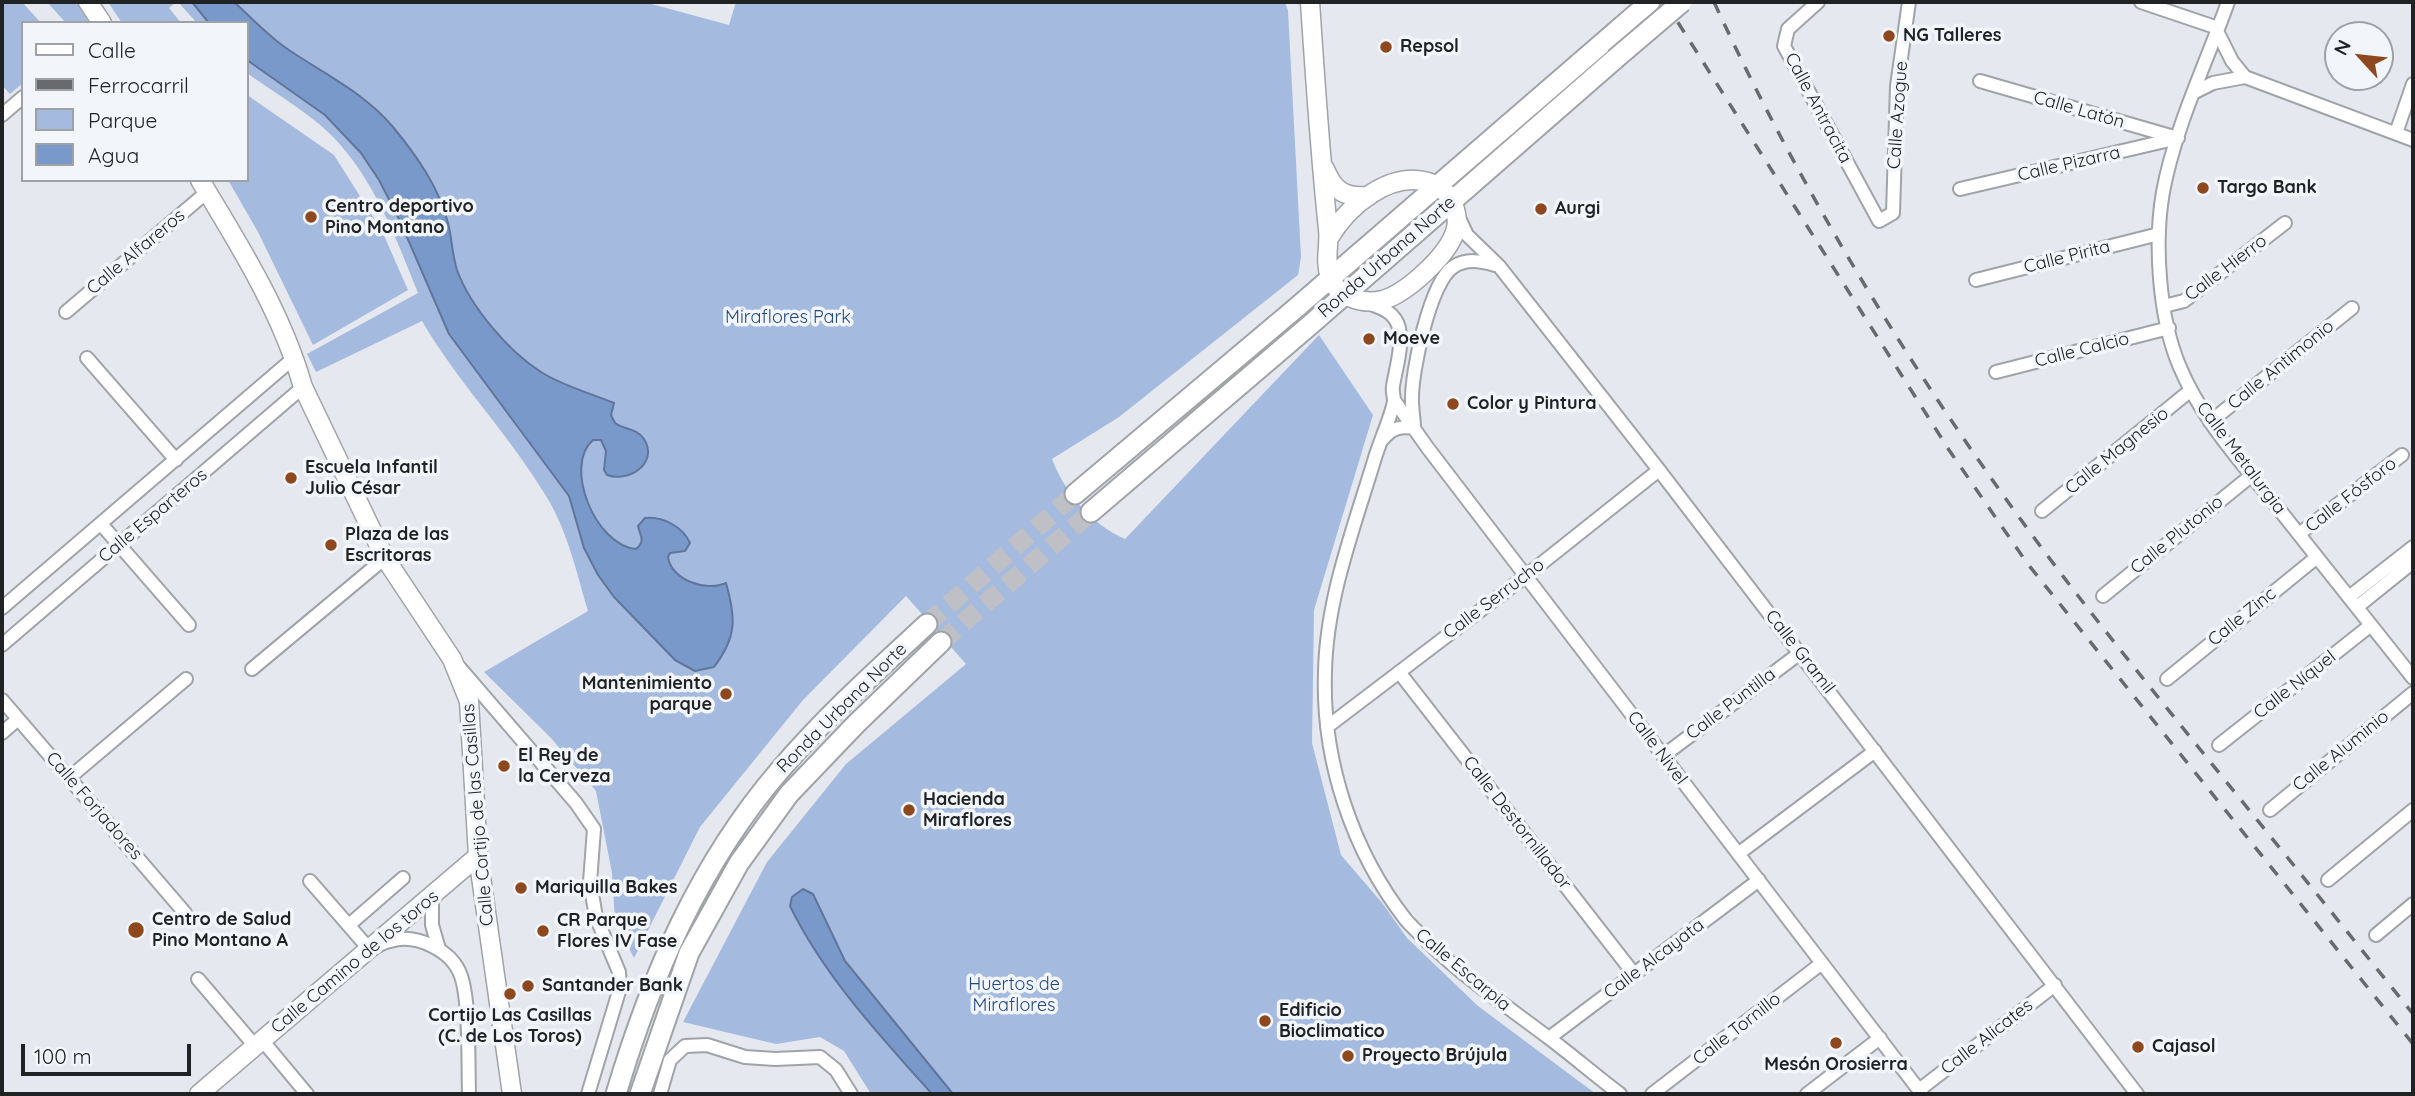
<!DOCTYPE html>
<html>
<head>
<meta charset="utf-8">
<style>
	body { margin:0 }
	#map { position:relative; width:2415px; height:1096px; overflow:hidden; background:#e5e8ee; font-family:Quicksand,sans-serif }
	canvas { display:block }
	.frame { position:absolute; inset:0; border:4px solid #212224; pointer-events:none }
	.legend { position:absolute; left:21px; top:21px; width:228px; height:161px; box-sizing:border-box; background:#f2f6fb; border:2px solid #9ea1a5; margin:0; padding:9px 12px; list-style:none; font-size:21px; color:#212224 }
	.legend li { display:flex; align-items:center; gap:14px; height:35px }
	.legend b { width:35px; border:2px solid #9ea1a5 }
	.north { position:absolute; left:2324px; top:21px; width:70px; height:70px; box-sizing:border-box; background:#f2f6fb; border:2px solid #9ea1a5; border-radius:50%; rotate:297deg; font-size:19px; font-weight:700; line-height:28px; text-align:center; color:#212224 }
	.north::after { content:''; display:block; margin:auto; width:24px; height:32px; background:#8d491d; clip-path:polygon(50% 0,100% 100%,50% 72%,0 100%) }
	.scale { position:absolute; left:21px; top:1044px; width:170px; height:32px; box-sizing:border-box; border:4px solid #212224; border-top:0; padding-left:9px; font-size:21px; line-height:24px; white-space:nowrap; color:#212224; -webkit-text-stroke:5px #f2f6fb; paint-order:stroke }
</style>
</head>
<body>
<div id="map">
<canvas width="2415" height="1096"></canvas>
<div class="frame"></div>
<ul class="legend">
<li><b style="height:9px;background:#fff"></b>Calle</li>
<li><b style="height:9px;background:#686a6d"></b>Ferrocarril</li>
<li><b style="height:19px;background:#a4badf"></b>Parque</li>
<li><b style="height:19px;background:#7a99cb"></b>Agua</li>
</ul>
<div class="north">N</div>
<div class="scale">100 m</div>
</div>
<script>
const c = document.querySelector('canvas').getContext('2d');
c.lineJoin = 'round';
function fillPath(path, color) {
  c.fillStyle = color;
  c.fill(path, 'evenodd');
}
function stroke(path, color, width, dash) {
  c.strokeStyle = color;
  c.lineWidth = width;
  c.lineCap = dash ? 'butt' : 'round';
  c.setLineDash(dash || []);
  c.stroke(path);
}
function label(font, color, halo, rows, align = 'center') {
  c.font = font + ' Quicksand,sans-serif';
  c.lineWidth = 7;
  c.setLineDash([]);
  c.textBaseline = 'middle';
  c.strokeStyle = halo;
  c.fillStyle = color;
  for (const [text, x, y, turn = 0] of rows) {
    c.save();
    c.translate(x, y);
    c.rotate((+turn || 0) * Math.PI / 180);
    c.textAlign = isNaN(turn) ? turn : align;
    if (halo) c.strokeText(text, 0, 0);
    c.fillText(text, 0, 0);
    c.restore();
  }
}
fillPath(new Path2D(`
	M 2,2 L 22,2 L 41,23 L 23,23 L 23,83 L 10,94 L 2,85 Z
	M 47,2 L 81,2 L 94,23 L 66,23 Z
	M 108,2 L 176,2 L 169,8 L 181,23 L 122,23 Z
	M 178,2 L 644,2 L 729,25 L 736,2 L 1285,2 L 1288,11 L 1301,257 L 1298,275 L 1119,417 L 1052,459 C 1065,493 1091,524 1125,539 L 1319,335 L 1373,415 L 1314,610 L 1312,743 L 1341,855 L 1383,904 L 1407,938 L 1478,1006 L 1596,1094 L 871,1094 L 844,1051 L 820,1037 L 776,1044 L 683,1022 L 767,862 L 846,764 L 966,664 L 906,596 L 803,700 L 700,827 L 634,958 L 615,920 L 612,873 L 596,791 L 551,738 L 484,672 L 588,611 C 577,574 567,529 546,496 C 509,434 458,383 422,321 L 316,372 L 307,354 L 418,293 C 396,238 373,176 330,134 C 309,113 272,91 247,73 L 247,23 L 197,23 Z
	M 247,95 L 334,155 L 382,231 L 408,290 L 313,345 L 258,232 L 228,180 L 247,180 Z`), '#a4badf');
const water = new Path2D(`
	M 192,2 L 234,2 C 251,17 267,35 286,48 C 322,73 364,92 393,127 C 416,155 439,187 448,223 C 452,238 452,255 457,270 C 470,306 508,351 541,372 C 563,386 590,393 614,403 L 611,415 L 615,423 C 624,430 637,428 644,439 C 659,463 629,483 607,475 L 604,470 L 606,451 L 601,440 L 593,440 C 563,466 595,545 636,549 C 646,541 640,536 638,526 L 645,518 C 663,516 683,527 690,543 L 685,551 L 670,553 L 668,557 C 671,580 706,592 726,583 C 736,618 737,637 714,667 L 695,671 L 675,660 L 614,597 L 598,575 L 584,548 L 569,496 L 449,334 L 400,221 L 379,180 L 361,153 L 325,115 L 247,60 L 247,23 L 209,23 Z
	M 803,889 L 813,894 L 845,961 L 953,1094 L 932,1094 C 881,1037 824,976 790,906 L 792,897 Z`);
fillPath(water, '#7a99cb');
stroke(water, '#5f7599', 2);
stroke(new Path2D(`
	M 927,624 L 1075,494
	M 941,642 L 1091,512`), '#bec0c6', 19, [19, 10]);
const street = new Path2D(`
	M 1818,2 L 1788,29 L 1784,46 L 1879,221 L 1893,213 L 1897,86 L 1909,2
	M 2141,2 L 2218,28
	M 2228,2 C 2206,64 2175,127 2163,192 C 2154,243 2159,317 2179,365 C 2201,419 2242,463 2278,508 C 2323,564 2368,621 2413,678
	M 2217,31 L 2232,61 L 2245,77 L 2413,140
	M 1980,81 L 2174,137
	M 2195,92 L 2213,83 L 2245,77
	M 2,115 L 23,97
	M 2396,133 L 2413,84
	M 1960,189 L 2178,138
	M 1459,218 L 1467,235 L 1499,266 L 1659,470 L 2137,1094
	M 1976,280 L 2159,234
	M 1368,303 C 1382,308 1395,312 1399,328 C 1403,346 1396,368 1393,386 C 1392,392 1394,396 1394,401 C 1392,415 1378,446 1374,461 C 1353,530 1326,601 1325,673 C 1322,760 1352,851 1406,920 C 1413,928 1421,935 1429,943 C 1466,979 1508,1007 1549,1038 C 1573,1056 1596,1076 1620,1094
	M 2164,306 L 2184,301 L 2285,223
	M 66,312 L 207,192
	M 87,358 L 176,460
	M 1996,372 L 2169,328
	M 1394,400 L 1427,447 L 1922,1094
	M 2210,422 L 2352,308
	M 1383,439 C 1392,428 1400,426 1414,428 C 1414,419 1412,410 1412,401 C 1411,373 1430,282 1453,267 C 1467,258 1480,261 1495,265
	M 2042,511 L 2191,390
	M 101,524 L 189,625
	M 2299,534 L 2402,455
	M 2103,596 L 2252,475
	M 2349,597 L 2413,547
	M 2357,607 L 2413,562
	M 2,608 L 295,357
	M 2,645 L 303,387
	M 459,667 L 576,803 L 594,829 L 590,882 L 596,917 L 619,972 L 620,988 L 588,1094
	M 252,669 L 385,558
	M 1399,672 L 1634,974
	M 2167,679 L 2317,557
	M 2,700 L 185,913
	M 1327,727 L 1527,575 L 1659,470
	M 2,733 L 18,719
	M 2219,745 L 2371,625
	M 1663,756 L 1800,653
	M 69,778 L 186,679
	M 2270,810 L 2413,693
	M 1738,854 L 1875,751
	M 2328,880 L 2413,810
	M 310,881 L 370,950 C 376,947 383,942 390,941 C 416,933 452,950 461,976 C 470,1002 468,1065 469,1094
	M 432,897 L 432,925 L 439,949
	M 349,925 L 403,878
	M 2376,935 L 2413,904
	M 198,979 L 255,1046
	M 1549,1038 L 1759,880
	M 262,1040 L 307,1094
	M 1919,1090 L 2055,985
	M 660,1094 L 670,1060 L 685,1046 L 707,1045 L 745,1057 L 775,1059 L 820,1057 L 836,1070 L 851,1094
	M 1652,1094 L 1822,963
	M 1807,1094 L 1880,1038`);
const secondary = new Path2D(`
	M 88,2 L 102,23
	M 1310,2 C 1315,78 1320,154 1328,229 C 1330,245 1324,261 1330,277 C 1337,297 1363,305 1383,300 C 1407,293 1447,256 1455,232 C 1458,224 1457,215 1454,206 C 1451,195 1440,186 1428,182 C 1389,171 1348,206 1329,238
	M 1325,169 C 1334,192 1346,198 1369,196
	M 200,180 C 240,246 282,313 303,387 L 385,558 L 452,659 L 469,701 L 478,856 L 512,1094
	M 199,1094 L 478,856`);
const primary = new Path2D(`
	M 1075,494 L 1296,308 L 1650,2
	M 1091,512 L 1310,325 L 1615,59
	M 616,1094 C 651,977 699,864 780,770 C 825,717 876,671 927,624
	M 640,1094 L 689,953 L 739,863 L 789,794 L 856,724 L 941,642`);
stroke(street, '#a0a3a8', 16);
stroke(secondary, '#a0a3a8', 21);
stroke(primary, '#a0a3a8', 23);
stroke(street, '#fff', 12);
stroke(secondary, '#fff', 18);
stroke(primary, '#fff', 19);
stroke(new Path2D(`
	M 1665,2 L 1949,450 L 2027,563 L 2413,1044
	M 1714,2 C 1802,193 1913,374 2038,543 C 2090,613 2145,681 2199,748 C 2271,837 2342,925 2413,1014`), '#686a6d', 3.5, [12, 12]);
const primaryBridge = new Path2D(`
	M 1615,59 L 1682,2`);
stroke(primaryBridge, '#a0a3a8', 23, []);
stroke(primaryBridge, '#fff', 19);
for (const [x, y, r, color] of [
	[1889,36,7,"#8d491d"],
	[1386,47,7,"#8d491d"],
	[2203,188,7,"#8d491d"],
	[1541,209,7,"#8d491d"],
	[311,217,7,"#8d491d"],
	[1369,339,7,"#8d491d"],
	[1453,404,7,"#8d491d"],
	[291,478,7,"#8d491d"],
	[331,545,7,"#8d491d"],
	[726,694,7,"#8d491d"],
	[504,766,7,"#8d491d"],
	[909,810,7,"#8d491d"],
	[521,888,7,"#8d491d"],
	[136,930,9,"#8d491d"],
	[543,931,7,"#8d491d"],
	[528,986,7,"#8d491d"],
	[510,994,7,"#8d491d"],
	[1265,1021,7,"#8d491d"],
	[1836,1043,7,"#8d491d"],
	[2138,1047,7,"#8d491d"],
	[1348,1056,7,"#8d491d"]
]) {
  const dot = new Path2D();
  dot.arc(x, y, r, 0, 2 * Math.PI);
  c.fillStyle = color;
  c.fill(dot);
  stroke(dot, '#f2f6fb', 2.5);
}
label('bold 18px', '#212224', '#f2f6fb', [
	["NG Talleres",1903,36],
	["Repsol",1400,47],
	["Targo Bank",2217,188],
	["Centro deportivo",325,207],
	["Pino Montano",325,228],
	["Aurgi",1555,209],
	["Moeve",1383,339],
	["Color y Pintura",1467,404],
	["Escuela Infantil",305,468],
	["Julio César",305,489],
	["Plaza de las",345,535],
	["Escritoras",345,556],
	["Mantenimiento",712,684,"right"],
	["parque",712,705,"right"],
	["El Rey de",518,756],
	["la Cerveza",518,777],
	["Hacienda",923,800],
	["Miraflores",923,821],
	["Mariquilla Bakes",535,888],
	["Centro de Salud",152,920],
	["Pino Montano A",152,941],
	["CR Parque",557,921],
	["Flores IV Fase",557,942],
	["Santander Bank",542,986],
	["Edificio",1279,1011],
	["Bioclimatico",1279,1032],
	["Cortijo Las Casillas",510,1016,"center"],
	["(C. de Los Toros)",510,1037,"center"],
	["Cajasol",2152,1047],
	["Proyecto Brújula",1362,1056],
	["Mesón Orosierra",1836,1065,"center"]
], 'left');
label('18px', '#212224', '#f2f6fb', [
	["Calle Antracita",1818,108,62],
	["Calle Latón",2079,110,16],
	["Calle Azogue",1898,115,-86],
	["Calle Pizarra",2069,164,-13],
	["Calle Alfareros",136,252,-40],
	["Ronda Urbana Norte",1387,257,-41],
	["Calle Pirita",2067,257,-14],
	["Calle Hierro",2226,268,-37],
	["Calle Calcio",2082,350,-14],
	["Calle Antimonio",2281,365,-39],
	["Calle Magnesio",2117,451,-39],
	["Calle Metalurgia",2241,458,53],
	["Calle Fósforo",2351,495,-38],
	["Calle Esparteros",153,516,-40],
	["Calle Plutonio",2177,535,-39],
	["Calle Serrucho",1494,599,-37],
	["Calle Zinc",2242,617,-39],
	["Calle Gramil",1800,652,52],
	["Calle Níquel",2295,685,-38],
	["Calle Puntilla",1731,704,-37],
	["Ronda Urbana Norte",842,708,-45],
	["Calle Nivel",1657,748,53],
	["Calle Aluminio",2341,751,-39],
	["Calle Forjadores",94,806,49],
	["Calle Cortijo de las Casillas",478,815,-95],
	["Calle Destornillador",1517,823,52],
	["Calle Alcayata",1654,959,-37],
	["Calle Camino de los toros",355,962,-40],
	["Calle Escarpia",1463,970,40],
	["Calle Tornillo",1737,1029,-38],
	["Calle Alicates",1987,1037,-38]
]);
label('18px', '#224886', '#f2f6fb', [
	["Miraflores Park",788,318],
	["Huertos de",1014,985],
	["Miraflores",1014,1006]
]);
</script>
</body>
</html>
